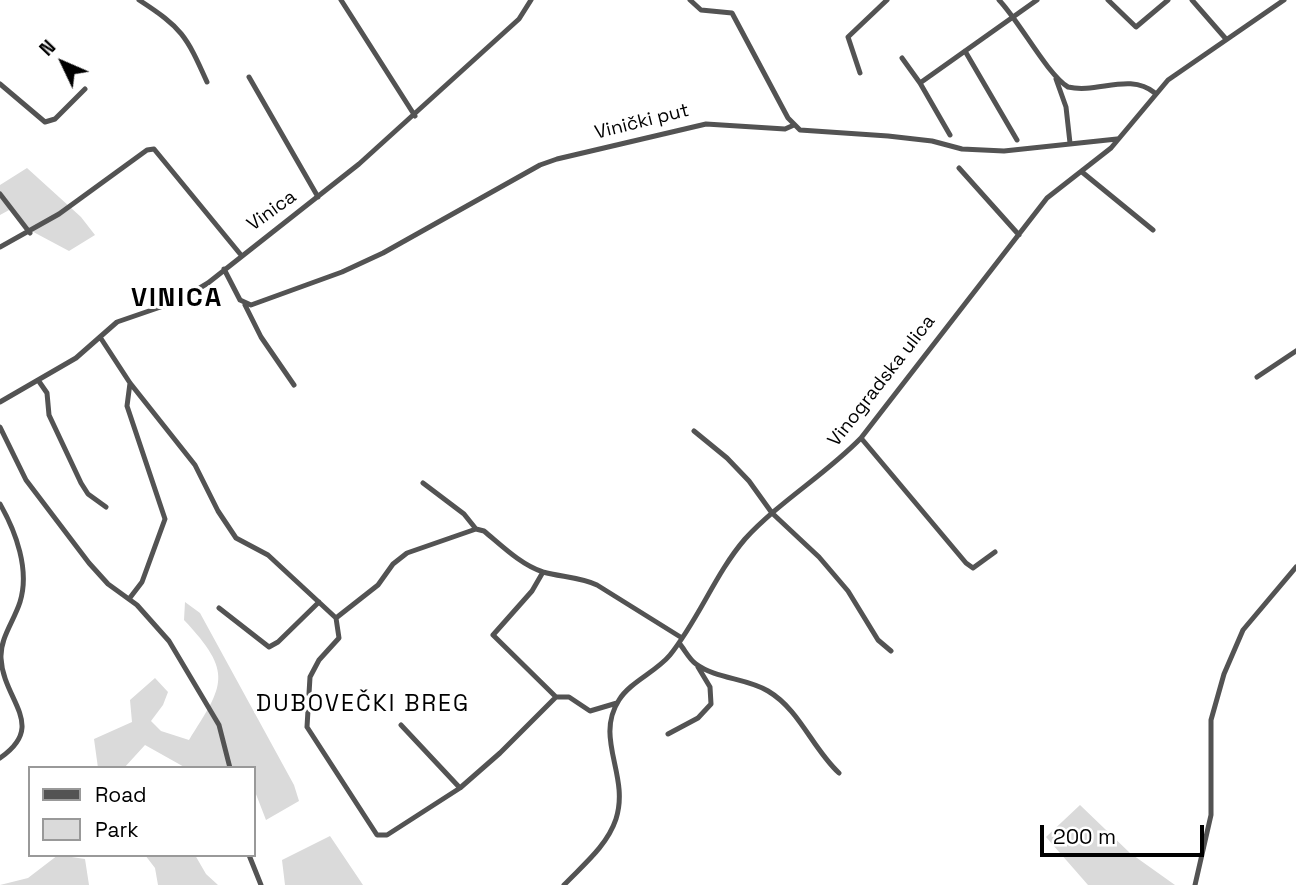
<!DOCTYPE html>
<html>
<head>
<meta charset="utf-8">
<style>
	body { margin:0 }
	#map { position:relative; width:1296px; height:885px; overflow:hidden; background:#fff; font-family:"Space Grotesk",sans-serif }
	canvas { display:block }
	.legend { position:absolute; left:28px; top:766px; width:228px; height:91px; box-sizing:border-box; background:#fff; border:2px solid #999; margin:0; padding:9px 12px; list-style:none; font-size:21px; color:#000 }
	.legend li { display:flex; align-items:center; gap:14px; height:35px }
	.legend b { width:35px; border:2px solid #999 }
	.north { position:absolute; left:28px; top:28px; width:70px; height:70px; -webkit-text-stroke:5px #fff; paint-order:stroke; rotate:314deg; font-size:19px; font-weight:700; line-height:28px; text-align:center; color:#000 }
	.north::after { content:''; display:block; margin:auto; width:24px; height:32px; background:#000; clip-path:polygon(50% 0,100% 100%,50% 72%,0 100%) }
	.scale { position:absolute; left:1040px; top:825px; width:164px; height:32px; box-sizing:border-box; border:4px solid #000; border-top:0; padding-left:9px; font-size:21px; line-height:24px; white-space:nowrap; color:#000; -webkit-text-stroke:5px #fff; paint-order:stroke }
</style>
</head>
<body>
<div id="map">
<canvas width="1296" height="885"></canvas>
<ul class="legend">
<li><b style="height:9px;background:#535353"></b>Road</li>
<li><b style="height:19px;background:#dadada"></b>Park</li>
</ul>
<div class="north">N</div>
<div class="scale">200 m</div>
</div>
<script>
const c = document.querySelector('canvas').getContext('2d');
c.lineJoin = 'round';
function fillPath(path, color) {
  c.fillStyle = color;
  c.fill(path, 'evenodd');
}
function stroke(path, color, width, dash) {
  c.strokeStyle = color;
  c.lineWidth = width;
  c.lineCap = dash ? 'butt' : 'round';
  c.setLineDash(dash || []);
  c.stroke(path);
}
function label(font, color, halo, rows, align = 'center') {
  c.font = font + ' "Space Grotesk",sans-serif';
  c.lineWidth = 6;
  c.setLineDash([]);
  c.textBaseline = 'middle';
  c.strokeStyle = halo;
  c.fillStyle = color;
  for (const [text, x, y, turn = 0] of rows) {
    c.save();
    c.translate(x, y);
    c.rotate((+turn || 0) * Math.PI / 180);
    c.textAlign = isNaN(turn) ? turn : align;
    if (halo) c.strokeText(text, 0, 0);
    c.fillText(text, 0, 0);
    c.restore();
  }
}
fillPath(new Path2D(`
	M 27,168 L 81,217 L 95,235 L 69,251 L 24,227 L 11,209 L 0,215 L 0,185 Z
	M 185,602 L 200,613 L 294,785 L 299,801 L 266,820 L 254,789 L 254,768 L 186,768 L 145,745 L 124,768 L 98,768 L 94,739 L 132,722 L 130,700 L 155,678 L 168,692 L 163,705 L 151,721 L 161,731 L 189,740 C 224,685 234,673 184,620 Z
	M 1080,805 L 1130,853 L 1175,885 L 1088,885 L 1046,837 Z
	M 330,836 L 363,885 L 285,885 L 282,860 Z
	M 58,855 L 85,859 L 89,885 L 0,885 L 28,878 Z
	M 145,855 L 195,855 L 206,874 L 218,885 L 158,885 L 155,868 Z`), '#dadada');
stroke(new Path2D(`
	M 139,0 C 182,28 186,35 207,82
	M 341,0 L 415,116
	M 690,0 L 701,10 L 732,13 L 788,118 L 800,130 L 888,136 L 932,141 L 962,149 L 1004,151 L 1117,139
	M 999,0 C 1020,22 1047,74 1068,87 C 1098,94 1129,72 1155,93
	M 1108,0 L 1136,27 L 1168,0
	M 1192,0 L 1226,39
	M 965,51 L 1017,140
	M 902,58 L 920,83 L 950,135
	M 860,73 L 848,37 L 887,0
	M 249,77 L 318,197
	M 1056,79 L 1066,107 L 1070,143
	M 920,83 L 1037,0
	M 0,84 L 45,122 L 55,119 L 85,89
	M 959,168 L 1019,235
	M 1082,172 L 1153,230
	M 0,194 L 30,233
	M 0,247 L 59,214 L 147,150 L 154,149 L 241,255
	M 224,269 L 240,300 L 251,305 L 342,272 L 383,253 L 540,165 L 557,159 L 706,124 L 785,129 L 794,125
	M 245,305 L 261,337 L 294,385
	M 100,337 L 130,383 L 195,465 L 218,511 L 236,538 L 268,555 L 336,618 L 339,638 L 319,660 L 310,677 L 307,727 L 377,835 L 387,835 L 460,788 L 500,753 L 556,697 L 569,697 L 590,711 L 617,703
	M 1257,377 L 1296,351
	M 38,380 L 47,393 L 49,415 L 81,483 L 88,494 L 106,507
	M 0,402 L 76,358 L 117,322 L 178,301 L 208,283 L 359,164 L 519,19 L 531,0
	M 0,427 L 26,480 L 89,563 L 108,584 L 137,605 L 169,641 L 219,725 L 230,768
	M 694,431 L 727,458 L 749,481 L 772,513 L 819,557 L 848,591 L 878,640 L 891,651
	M 861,438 L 966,563 L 973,568 L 995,552
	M 423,483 L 464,514 L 476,529 L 484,531 C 501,545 521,565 543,572 C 561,577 580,577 597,585 L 682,638
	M 0,504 C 16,532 30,570 20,602 C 14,621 0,638 1,658 C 3,701 48,725 0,758
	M 543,572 L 532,591 L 493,635 L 556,697
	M 129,599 L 142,582 L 165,519 L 127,406 L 130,383
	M 219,608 L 269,647 L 278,642 L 319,602
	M 336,618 L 378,585 L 393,564 L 407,553 L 476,529
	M 679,643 C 685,650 689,659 696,664 C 716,679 747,678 768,691 C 800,710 812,748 839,773
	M 401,725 L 460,788
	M 668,734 L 698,718 L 711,704 L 710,687 L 698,667
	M 249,855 L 261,885
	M 564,885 C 583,865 607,846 616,819 C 630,775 594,739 619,700 C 630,682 656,672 670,655 C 699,619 715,574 745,539 C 780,501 825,475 861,438 L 1047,198 L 1111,148 L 1168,80 L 1284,0
	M 1195,885 L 1211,815 L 1211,720 L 1224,674 L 1243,630 L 1296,567`), '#535353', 5);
label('19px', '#000', '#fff', [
	["Vinički put",642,122,-14],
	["Vinica",272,211,-36],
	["Vinogradska ulica",882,381,-52]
]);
c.letterSpacing = '2px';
label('23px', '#000', '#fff', [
	["DUBOVEČKI BREG",363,705]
]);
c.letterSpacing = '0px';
c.letterSpacing = '2px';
label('bold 26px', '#000', '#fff', [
	["VINICA",177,299]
]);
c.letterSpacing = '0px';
</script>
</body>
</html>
